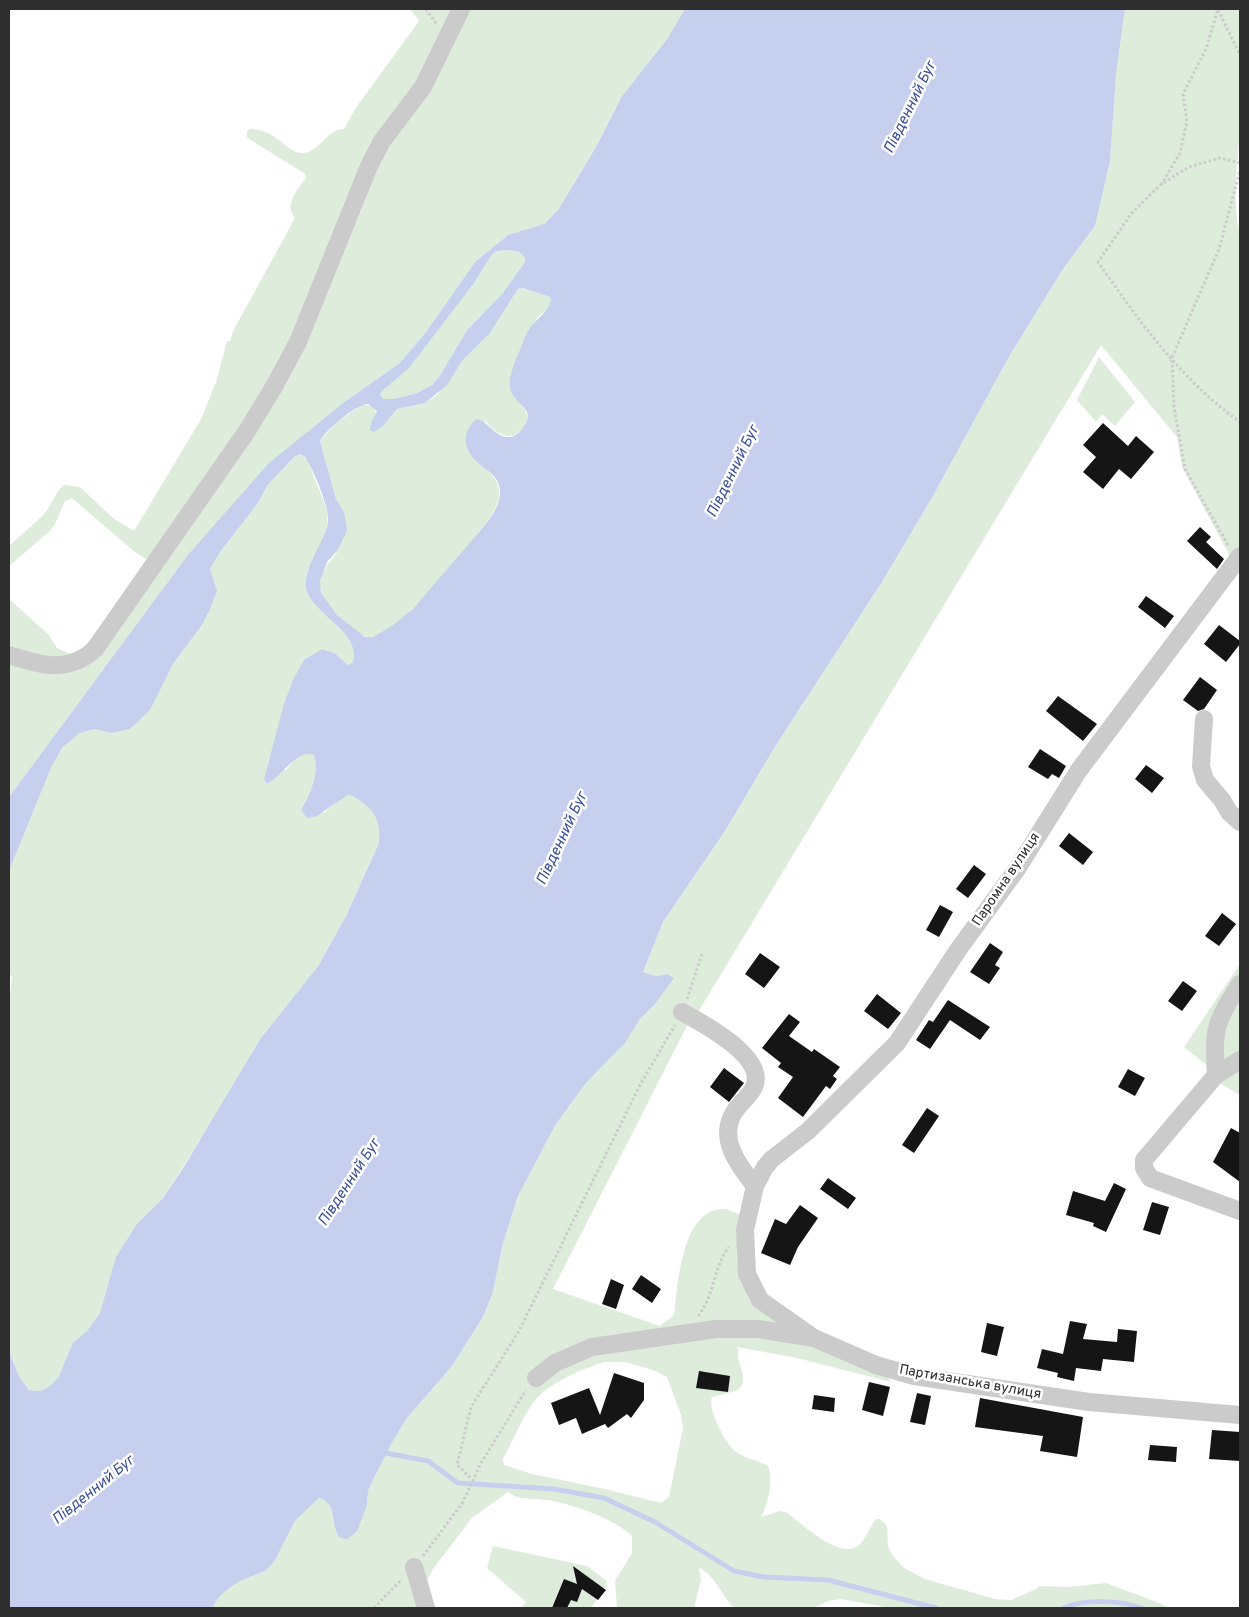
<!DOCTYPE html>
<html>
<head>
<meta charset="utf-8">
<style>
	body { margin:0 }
	#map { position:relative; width:1249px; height:1617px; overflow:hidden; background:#fff; font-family:Overpass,sans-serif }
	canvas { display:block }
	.frame { position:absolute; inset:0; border:10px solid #2e2e2e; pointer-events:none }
</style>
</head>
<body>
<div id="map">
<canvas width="1249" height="1617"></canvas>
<div class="frame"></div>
</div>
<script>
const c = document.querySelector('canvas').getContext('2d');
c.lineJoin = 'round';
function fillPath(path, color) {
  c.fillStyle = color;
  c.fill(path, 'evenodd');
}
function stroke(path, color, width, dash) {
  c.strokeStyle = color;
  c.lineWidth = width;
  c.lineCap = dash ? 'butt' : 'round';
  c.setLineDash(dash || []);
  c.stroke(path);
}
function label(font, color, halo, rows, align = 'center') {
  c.font = font + ' Overpass,sans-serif';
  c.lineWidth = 5;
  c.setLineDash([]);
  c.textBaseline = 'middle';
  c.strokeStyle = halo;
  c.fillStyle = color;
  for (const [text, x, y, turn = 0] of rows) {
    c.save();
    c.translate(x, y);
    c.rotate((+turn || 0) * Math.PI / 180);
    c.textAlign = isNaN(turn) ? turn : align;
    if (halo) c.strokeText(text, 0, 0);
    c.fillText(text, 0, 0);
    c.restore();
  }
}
fillPath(new Path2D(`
	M 410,9 L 685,9 L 667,39 L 622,96 L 596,147 L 558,210 L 544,224 L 508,235 L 475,262 L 426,332 L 400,363 L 347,400 L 187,556 L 9,797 L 9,599 L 49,635 L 57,648 L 77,657 L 151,558 L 146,559 L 136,553 L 72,498 L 65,501 L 55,524 L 49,532 L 9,566 L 9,546 C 20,535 34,525 44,514 C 52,505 55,492 64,485 L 80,487 L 114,519 L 134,531 L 201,419 L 216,382 L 227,341 L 230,341 L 233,331 L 295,218 C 283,205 298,189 306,178 L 305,174 L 254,142 L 247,137 L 247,131 L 250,129 C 276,129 286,152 301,153 C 319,154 327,128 344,129 L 355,109 L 419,21 Z
	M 1125,9 L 1240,9 C 1240,48 1244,94 1240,132 C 1237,167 1232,201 1240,236 L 1240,552 L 1232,560 L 1182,467 L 1177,437 L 1101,345 L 697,1014 L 690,1020 L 553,1289 L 660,1326 L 674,1315 C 678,1285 681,1207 725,1209 C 729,1210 735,1212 739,1214 C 740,1225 738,1234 737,1245 C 735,1268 743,1292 759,1307 L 884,1372 L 891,1382 L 797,1358 L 737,1347 C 740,1352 737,1356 739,1362 C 751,1394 735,1390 712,1397 C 707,1409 726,1445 736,1452 C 746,1459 758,1460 768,1466 C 774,1481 768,1504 761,1517 L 780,1511 L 786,1512 C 801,1523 840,1561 859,1545 C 866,1539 870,1526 876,1519 L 880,1519 L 887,1526 L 888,1546 L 892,1555 L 904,1568 L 925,1579 L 995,1599 L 1011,1600 L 1036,1589 L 1039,1586 L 1067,1587 L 1106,1583 L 1157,1602 L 1169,1608 L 891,1608 L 841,1599 L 829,1601 L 813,1608 L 734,1608 C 721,1595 716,1576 699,1568 L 701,1580 L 694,1608 L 617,1608 L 615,1581 L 632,1553 L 632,1536 C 617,1520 568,1502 546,1500 C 531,1498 520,1501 508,1492 L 472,1518 L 433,1569 L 428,1579 L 426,1588 L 436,1608 L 212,1608 L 220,1596 L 228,1589 L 240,1581 L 265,1571 L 274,1562 L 295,1521 L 319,1498 C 332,1502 334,1512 334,1525 L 367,1505 L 368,1491 L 374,1478 L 393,1441 L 407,1418 L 452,1366 L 483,1317 L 493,1292 L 502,1247 L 518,1196 L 556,1124 L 586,1083 L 625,1043 L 640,1019 L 655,1004 L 673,978 L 667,974 L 656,976 L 643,972 L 663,922 L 725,831 L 776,745 L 882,582 L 933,496 L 1010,355 L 1063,269 L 1095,226 L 1110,161 L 1116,75 ZM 604,1362 L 625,1362 L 653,1370 L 667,1377 L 681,1415 L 683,1428 L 669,1497 L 661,1503 L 605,1489 L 532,1474 L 504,1465 L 503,1459 C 513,1441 521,1420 533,1403 C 546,1384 582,1369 604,1362 Z
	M 509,250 L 519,252 L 525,258 L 525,262 L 502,294 L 467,330 L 439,377 L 432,385 L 417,393 L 395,399 L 383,399 L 380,394 L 383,390 L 423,348 L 474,283 L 491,256 L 496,251 Z
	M 523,288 L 550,297 L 552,301 L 547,309 L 537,318 L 516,360 L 517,399 C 531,412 531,425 513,436 C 500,437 494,430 485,421 L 474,459 C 508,484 506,498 480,531 C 460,555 400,634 372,637 C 361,639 351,626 343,620 C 332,611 319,598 320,582 C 322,565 334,560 338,550 C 343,539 342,523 344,512 L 336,499 L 320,441 L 335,424 L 362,404 L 375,407 L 376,415 L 371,423 L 383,426 L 397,409 L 425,403 L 437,395 L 462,361 L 490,333 L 518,289 Z
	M 1099,357 L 1135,402 L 1115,426 L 1102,414 L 1096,422 L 1077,400 Z
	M 300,454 C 310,460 311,469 315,480 C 330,516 333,517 316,555 C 312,562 306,571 306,580 C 303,614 361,626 353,662 L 348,665 L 336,654 L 274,746 L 267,765 L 286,770 C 294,761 302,748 314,755 C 320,774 310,793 301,810 L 325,812 L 341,797 L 349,793 C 371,806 381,816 379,843 L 346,916 L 318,966 L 261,1038 L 234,1087 L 163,1198 L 137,1225 L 100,1313 L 87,1331 L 73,1344 L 59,1376 L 51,1385 L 41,1391 L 29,1390 L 19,1376 L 9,1351 L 9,1005 L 12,977 L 9,972 L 9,871 L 51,768 L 62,748 L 80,733 L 94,729 L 111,733 L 165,679 L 173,664 L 202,625 L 210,569 L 220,552 L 258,503 L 267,486 L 294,457 Z
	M 1240,964 L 1240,1095 L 1216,1081 L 1210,1068 L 1184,1047 Z
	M 493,1546 L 587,1566 L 607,1581 L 606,1586 L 591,1608 L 521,1608 L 526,1602 L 487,1568 Z`), '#deeddb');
fillPath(new Path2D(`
	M 685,9 L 1125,9 L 1116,75 L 1110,161 L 1095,226 L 1063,269 L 1010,355 L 933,496 L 882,582 L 776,745 L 725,831 L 663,922 L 643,972 L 656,976 L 667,974 L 674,978 L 655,1004 L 640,1019 L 625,1043 L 586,1083 L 556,1124 L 518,1196 L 502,1247 L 493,1292 L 483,1317 L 452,1366 L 407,1418 L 393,1441 L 374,1478 L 368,1491 L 367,1505 L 357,1531 L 348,1539 L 340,1538 C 329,1524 339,1504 319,1498 L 295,1521 L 274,1562 L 265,1571 L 240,1581 L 228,1589 L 220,1596 L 212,1608 L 9,1608 L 9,1351 L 19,1376 L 29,1390 L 41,1391 L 51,1385 L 59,1376 L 73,1343 L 87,1331 L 100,1313 L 116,1257 L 137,1224 L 163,1198 L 185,1165 L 261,1038 L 318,966 L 346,916 L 379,843 C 381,816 371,806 349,794 L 315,817 L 307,818 L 301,810 C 310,794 320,773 314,755 C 299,747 281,777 267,784 L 264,779 L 284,704 L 293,680 L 304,660 L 322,649 L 336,654 L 348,665 L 353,662 C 360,632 319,618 308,594 C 298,573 325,543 328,522 C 330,508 313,469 305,457 L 300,454 L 294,457 L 267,486 L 258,503 L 220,552 L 210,569 L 217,591 L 210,609 L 202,625 L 173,664 L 150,710 L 130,729 L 111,733 L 94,729 L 80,733 L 62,748 L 51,768 L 9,871 L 9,797 L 187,556 L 269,463 L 347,400 L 400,363 L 426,332 L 475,262 L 508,235 L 544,224 L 558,210 L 596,147 L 622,96 L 667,39 ZM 509,250 L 519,252 L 525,258 L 525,262 L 502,294 L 467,330 L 439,377 L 432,385 L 417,393 L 394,399 L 383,399 L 380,394 L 383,390 L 409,368 L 474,283 L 491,256 L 496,251 ZM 523,288 L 550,297 C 555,308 532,321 527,333 C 523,339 522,347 518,354 C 514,365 507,379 511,391 C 516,406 538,408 522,429 C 518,434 513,438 506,437 C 494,435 489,422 477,419 C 463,429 462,445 474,459 C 484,470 498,473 500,490 C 501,506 489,520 480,531 L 413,609 L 392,626 L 373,637 L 365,637 L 337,615 L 321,593 L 320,581 L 327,562 L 338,550 L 347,530 L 344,512 L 336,499 L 320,441 C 326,430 356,404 368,404 L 377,411 L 371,423 L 370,430 L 374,432 L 383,426 L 397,409 L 425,403 L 447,385 L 462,361 L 490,333 L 518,289 Z`), '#c6cfee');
stroke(new Path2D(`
	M 380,1452 L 428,1461 L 458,1483 L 554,1489 L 604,1498 L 655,1522 L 734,1571 L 764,1577 L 828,1580 L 936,1608
	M 1064,1608 C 1084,1599 1121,1600 1141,1608`), '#c6cfee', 5);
fillPath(new Path2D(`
	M 1103,423 L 1128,446 L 1136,436 L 1154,452 L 1131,479 L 1119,469 L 1103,489 L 1083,472 L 1096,457 L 1083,445 Z
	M 1200,527 L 1211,537 L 1206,542 L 1224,559 L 1217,569 L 1187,541 Z
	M 1146,596 L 1174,616 L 1165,628 L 1138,607 Z
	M 1219,625 L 1240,641 L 1240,644 L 1226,662 L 1204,644 Z
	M 1200,677 L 1217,690 L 1204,709 L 1198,711 L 1183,700 Z
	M 1058,696 L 1097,724 L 1083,741 L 1046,711 Z
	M 1040,749 L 1066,766 L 1059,778 L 1052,774 L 1048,779 L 1028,767 Z
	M 1146,765 L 1164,778 L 1152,793 L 1135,779 Z
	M 1069,833 L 1093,852 L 1083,865 L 1059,846 Z
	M 974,865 L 986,874 L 968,898 L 956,889 Z
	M 940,905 L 953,912 L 939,937 L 926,930 Z
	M 1222,913 L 1236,924 L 1219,946 L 1205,936 Z
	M 990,943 L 1003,952 L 995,965 L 1000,968 L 989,984 L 970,972 Z
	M 760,953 L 780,967 L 764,988 L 745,974 Z
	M 1183,981 L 1197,991 L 1182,1011 L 1168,1001 Z
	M 877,994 L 901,1013 L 888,1029 L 864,1011 Z
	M 948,1000 L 990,1027 L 980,1040 L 950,1020 L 930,1049 L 916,1040 L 929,1020 L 933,1022 Z
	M 789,1014 L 800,1022 L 789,1036 L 812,1052 L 814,1049 L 840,1067 L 833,1076 L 837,1079 L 830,1089 L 826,1086 L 803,1117 L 778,1098 L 793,1077 L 778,1067 L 781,1063 L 762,1048 Z
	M 724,1068 L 744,1083 L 729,1102 L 710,1087 Z
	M 1128,1069 L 1145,1078 L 1135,1096 L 1118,1087 Z
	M 927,1108 L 939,1116 L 914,1153 L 902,1145 Z
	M 1231,1128 L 1240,1133 L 1240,1182 L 1213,1162 Z
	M 828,1178 L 856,1198 L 848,1209 L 820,1189 Z
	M 1114,1183 L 1126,1189 L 1106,1232 L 1093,1226 L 1094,1223 L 1066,1215 L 1073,1191 L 1105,1201 Z
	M 1152,1202 L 1169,1207 L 1160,1235 L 1143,1230 Z
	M 800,1205 L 818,1218 L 798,1247 L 790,1265 L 761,1253 L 775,1219 L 786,1224 Z
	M 641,1275 L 661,1289 L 652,1303 L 632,1289 Z
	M 611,1279 L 624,1285 L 616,1309 L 602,1304 Z
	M 1070,1321 L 1087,1324 L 1083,1339 L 1117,1342 L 1118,1329 L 1137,1331 L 1134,1362 L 1103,1359 L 1101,1371 L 1076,1368 L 1074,1381 L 1057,1377 L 1058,1373 L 1037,1368 L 1042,1349 L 1063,1354 Z
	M 987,1323 L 1004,1327 L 997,1356 L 981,1352 Z
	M 699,1371 L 730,1376 L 728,1392 L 696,1388 Z
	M 614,1373 L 644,1383 L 644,1400 L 631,1418 L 627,1414 L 608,1428 L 605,1424 L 582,1434 L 576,1418 L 559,1425 L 551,1403 L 589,1388 L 600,1415 Z
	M 869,1382 L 890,1387 L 883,1416 L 862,1410 Z
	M 917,1393 L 931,1396 L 925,1425 L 910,1422 Z
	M 814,1395 L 835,1398 L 834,1412 L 812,1409 Z
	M 980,1398 L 1083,1417 L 1077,1457 L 1040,1451 L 1043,1436 L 975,1427 Z
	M 1212,1430 L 1240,1432 L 1240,1461 L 1209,1459 Z
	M 1150,1445 L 1177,1447 L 1176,1462 L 1148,1460 Z
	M 573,1566 L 606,1590 L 598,1600 L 582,1589 L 577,1602 L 571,1600 L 567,1608 L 552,1608 L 564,1579 L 577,1584 Z`), '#151515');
stroke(new Path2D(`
	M 426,9 L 437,25
	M 1218,10 L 1240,55
	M 1240,163 L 1220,158 L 1189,167 L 1160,185 L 1131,214 L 1098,262 C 1139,321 1181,380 1240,422
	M 1161,185 L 1180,153 L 1187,121 L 1183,94 L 1206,49 L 1218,9
	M 1228,545 L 1185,469 L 1174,407 L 1172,358 L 1219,249 L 1240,170
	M 687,999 L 702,954
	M 698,1316 C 715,1295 713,1267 729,1247
	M 474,1481 L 457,1465 L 471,1407 L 519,1331 L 640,1085 L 675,1025
	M 423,1556 L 463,1502 L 481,1463 L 526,1390
	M 374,1608 L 402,1579`), '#cbcbcb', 3, [2.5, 2.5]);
stroke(new Path2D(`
	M 9,655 C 40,665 68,674 95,649 L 247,431 L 275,385 L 298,342 L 369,166 L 382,141 L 423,87 L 461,9
	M 1204,719 L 1201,766 L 1205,780 L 1222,800 L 1229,812 L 1240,822
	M 682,1012 C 702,1023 767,1057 754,1087 C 750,1096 740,1103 735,1111 C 717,1137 738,1165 755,1186
	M 1240,1060 L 1216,1075 L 1144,1160 L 1144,1168 L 1150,1178 L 1240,1211
	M 1216,1075 C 1213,1028 1215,1023 1240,984
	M 814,1338 L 760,1300 L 747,1274 L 745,1230 L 755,1186 L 765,1167 L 772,1159 L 808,1131 L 897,1043 L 958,950 L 1017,869 L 1079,770 L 1240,556
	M 536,1378 L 555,1363 L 592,1347 L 716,1329 L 758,1329 L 814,1338 L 876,1365 L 914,1376 L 1089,1402 L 1240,1415
	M 414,1567 L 426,1608`), '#cbcbcb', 18);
label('14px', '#2e2e2e', '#fff', [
	["Паромна вулиця",1007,880,-56],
	["Партизанська вулиця",970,1383,10]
]);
label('italic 15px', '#374d96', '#fff', [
	["Південний Буг",911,108,-64],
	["Південний Буг",734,472,-64],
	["Південний Буг",563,839,-65],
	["Південний Буг",350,1183,-57],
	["Південний Буг",94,1491,-39]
]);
</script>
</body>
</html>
